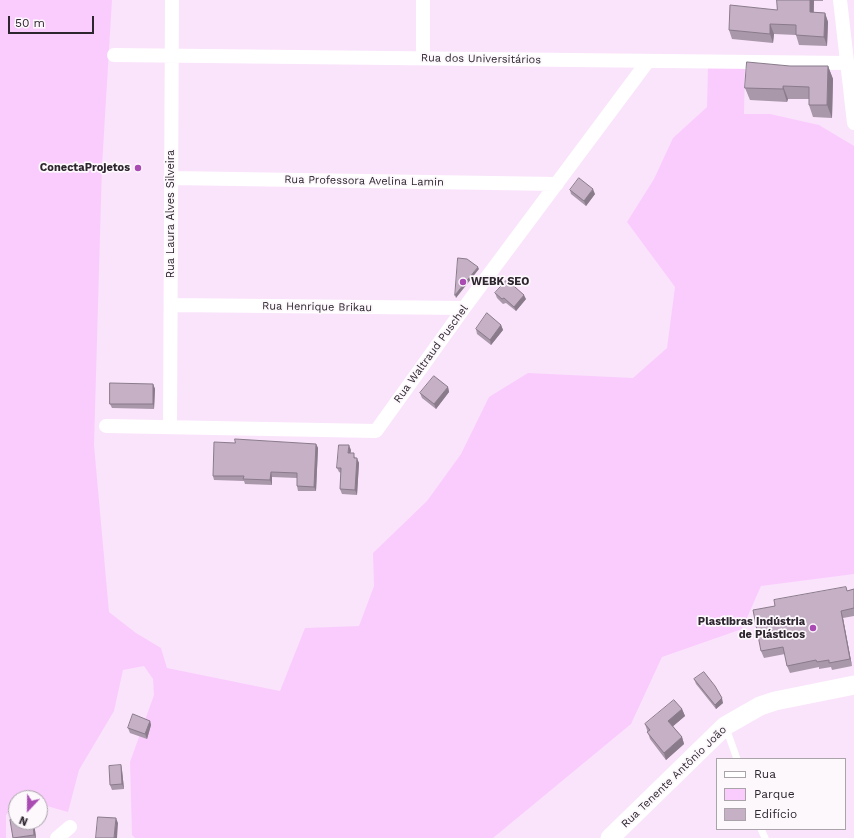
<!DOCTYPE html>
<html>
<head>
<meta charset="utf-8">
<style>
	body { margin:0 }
	#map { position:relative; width:854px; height:838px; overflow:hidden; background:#fae4fb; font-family:"Work Sans",sans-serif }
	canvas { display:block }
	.legend { position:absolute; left:716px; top:758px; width:130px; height:72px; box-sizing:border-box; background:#fcf8fc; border:1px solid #aaa4aa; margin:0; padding:5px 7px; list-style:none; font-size:12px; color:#2e262f }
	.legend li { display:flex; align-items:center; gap:8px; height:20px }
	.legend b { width:20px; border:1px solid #aaa4aa }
	.north { position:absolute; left:8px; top:790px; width:40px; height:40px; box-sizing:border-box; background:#fcf8fc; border:1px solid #aaa4aa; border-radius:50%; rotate:202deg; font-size:11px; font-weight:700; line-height:16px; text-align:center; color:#2e262f }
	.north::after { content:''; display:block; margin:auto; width:14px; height:18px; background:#aa4ab3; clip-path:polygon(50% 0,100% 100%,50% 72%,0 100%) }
	.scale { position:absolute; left:8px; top:16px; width:86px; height:18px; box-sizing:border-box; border:2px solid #2e262f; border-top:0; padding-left:5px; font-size:12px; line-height:14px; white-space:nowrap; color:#2e262f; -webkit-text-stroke:3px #fcf8fc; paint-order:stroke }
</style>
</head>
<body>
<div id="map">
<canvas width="854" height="838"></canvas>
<ul class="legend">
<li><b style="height:5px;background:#fff"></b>Rua</li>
<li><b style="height:11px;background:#faccfd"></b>Parque</li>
<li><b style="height:11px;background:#c5b0c6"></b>Edifício</li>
</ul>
<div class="north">N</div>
<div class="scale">50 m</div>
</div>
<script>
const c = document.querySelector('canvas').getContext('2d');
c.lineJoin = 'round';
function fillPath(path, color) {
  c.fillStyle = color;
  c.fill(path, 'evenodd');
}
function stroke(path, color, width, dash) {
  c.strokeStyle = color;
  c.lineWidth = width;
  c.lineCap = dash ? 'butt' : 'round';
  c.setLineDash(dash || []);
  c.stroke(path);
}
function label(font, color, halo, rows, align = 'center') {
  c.font = font + ' "Work Sans",sans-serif';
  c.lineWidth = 3.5;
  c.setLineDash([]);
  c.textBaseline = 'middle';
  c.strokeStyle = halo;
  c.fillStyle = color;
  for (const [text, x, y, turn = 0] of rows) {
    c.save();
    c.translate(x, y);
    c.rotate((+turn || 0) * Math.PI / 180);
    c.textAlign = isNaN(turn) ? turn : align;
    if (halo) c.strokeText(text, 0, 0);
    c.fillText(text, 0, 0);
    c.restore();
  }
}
fillPath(new Path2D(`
	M 0,0 L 112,0 L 102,166 L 94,445 L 109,612 L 136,633 L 161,648 L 167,668 L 280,691 L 305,628 L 359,626 L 374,586 L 373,553 L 427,501 L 461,454 L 489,397 L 528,373 L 633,378 L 667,348 L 675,287 L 627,222 L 654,179 L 673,138 L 707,107 L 708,66 L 745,67 L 744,114 L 770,114 L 819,125 L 854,146 L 854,574 L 761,586 L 742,629 L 662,657 L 631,724 L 493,838 L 135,838 L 132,835 L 130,762 L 154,695 L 153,679 L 144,666 L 123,670 L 114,711 L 79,770 L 68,812 L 40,804 L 40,798 L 16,798 L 16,802 L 6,815 L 6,838 L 0,838 Z`), '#faccfd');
stroke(new Path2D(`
	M 726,728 L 737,759
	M 761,829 L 765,838`), '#fff', 7);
stroke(new Path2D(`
	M 423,0 L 423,58
	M 840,0 L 854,123
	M 114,55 L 847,63
	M 171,178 L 557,184
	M 171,305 L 464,308
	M 106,426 L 376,431 L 464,308 L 648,61
	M 170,427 L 172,0
	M 57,838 L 70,827`), '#fff', 14);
stroke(new Path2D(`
	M 610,838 L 725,726 L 760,706 L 775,701 L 854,685`), '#fff', 19);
fillPath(new Path2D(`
	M 777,0 L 823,0 L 823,1 L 814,1 L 814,12 L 825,13 L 828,22 L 827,46 L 799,45 L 796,35 L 774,34 L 773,43 L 732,39 L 729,30 L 777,10 Z
	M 790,66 L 828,66 L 833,79 L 832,118 L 813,117 L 809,105 L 809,99 L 788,99 L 787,102 L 750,100 L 745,88 Z
	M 570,190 L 595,194 L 586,206 L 571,194 Z
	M 495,293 L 526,299 L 516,311 L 506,303 L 503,304 L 497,298 Z
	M 501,325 L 503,330 L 491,345 L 477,334 L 476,329 Z
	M 153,384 L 155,389 L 154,409 L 112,408 L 110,404 Z
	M 448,387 L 449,392 L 436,409 L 422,398 L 420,393 Z
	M 235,443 L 316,444 L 318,448 L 316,491 L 298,491 L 297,486 L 297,478 L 272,477 L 272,485 L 245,484 L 244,481 L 214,480 L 213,476 Z
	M 351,450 L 350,453 L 356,458 L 359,463 L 357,495 L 342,494 L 340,489 L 341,473 L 339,472 L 337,468 Z
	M 854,589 L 854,616 L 843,618 L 852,666 L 832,670 L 831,667 L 819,669 L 819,667 L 790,673 L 787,666 L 785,654 L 764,658 L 761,651 L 847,591 Z
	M 694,679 L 723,703 L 716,709 L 696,684 Z
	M 682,709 L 685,716 L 673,726 L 682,737 L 684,744 L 666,760 L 650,739 L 645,724 Z
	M 150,721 L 151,725 L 147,739 L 130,733 L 128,728 Z
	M 121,765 L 122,770 L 124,789 L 112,790 L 110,785 Z
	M 34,822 L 36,838 L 13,838 Z`), '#a997aa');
fillPath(new Path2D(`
	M 810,0 L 814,0 L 814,1 L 813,21 L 810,12 Z
	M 825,13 L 828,22 L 827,46 L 824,37 Z
	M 770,24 L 774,34 L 773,43 L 770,34 Z
	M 828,66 L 833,79 L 832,118 L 827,105 Z
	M 783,86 L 788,99 L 787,102 L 783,89 Z
	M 593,189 L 595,194 L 586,206 L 584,201 Z
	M 478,267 L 479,269 L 456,298 L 455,295 Z
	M 524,295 L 526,299 L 516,311 L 514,307 Z
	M 501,325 L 503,330 L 491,345 L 490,340 Z
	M 153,384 L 155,389 L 154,409 L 153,404 Z
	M 448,387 L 449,392 L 436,409 L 434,404 Z
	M 316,444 L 318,448 L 316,491 L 314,487 Z
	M 349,445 L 351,450 L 350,458 L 348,453 Z
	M 357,458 L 359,463 L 357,495 L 355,490 Z
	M 271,472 L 272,477 L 272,485 L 270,480 Z
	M 841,611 L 843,618 L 852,666 L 850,659 Z
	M 722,698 L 723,703 L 716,709 L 715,705 Z
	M 682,709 L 685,716 L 671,728 L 668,721 Z
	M 150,721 L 151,725 L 147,739 L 145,734 Z
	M 682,737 L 684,744 L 666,760 L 664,753 Z
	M 121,765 L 122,770 L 124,789 L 122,784 Z
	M 116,818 L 118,823 L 117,838 L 114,838 Z
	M 33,822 L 34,822 L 36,838 L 34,835 Z`), '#8a7b8b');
const building = new Path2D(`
	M 777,0 L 810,0 L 810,12 L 825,13 L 824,37 L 796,35 L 796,25 L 770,24 L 770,34 L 729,30 L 730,5 L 777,10 Z
	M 747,62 L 790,66 L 828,66 L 827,105 L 809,105 L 809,87 L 783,86 L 783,89 L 745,88 Z
	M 579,178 L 593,189 L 584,201 L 570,190 Z
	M 458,258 L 467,259 L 478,267 L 455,295 Z
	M 507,280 L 524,295 L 514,307 L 504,298 L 502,299 L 495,293 Z
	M 487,313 L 501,325 L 490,340 L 476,329 Z
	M 434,376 L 448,387 L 434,404 L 420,393 Z
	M 110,383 L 153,384 L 153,404 L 110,404 Z
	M 235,439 L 316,444 L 314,487 L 297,486 L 297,473 L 271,472 L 270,480 L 243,479 L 244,476 L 213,476 L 214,442 L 235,443 Z
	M 339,445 L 349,445 L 348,453 L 354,453 L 354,458 L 357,458 L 355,490 L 340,489 L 341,468 L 337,468 Z
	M 846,587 L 847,591 L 854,589 L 854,608 L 841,611 L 850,659 L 829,663 L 829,660 L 817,662 L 816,660 L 787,666 L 783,647 L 761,651 L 753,610 L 775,606 L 774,600 Z
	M 704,672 L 715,686 L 722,698 L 715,705 L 694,679 Z
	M 674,700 L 682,709 L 668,721 L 682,737 L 664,753 L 647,732 L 650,730 L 645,724 Z
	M 133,714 L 150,721 L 145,734 L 128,728 Z
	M 121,765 L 122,784 L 110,785 L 109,766 Z
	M 98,817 L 116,818 L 114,838 L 96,838 Z
	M 16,819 L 16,822 L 33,822 L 34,835 L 13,838 L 10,820 Z`);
fillPath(building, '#c5b0c6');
stroke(building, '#8a7b8b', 1);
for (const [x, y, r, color] of [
	[138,168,4,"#aa4ab3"],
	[463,282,4,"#aa4ab3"],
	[813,628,4,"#aa4ab3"]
]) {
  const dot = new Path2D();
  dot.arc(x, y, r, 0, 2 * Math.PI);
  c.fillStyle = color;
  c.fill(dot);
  stroke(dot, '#fcf8fc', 1.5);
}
label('11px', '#2e262f', '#fcf8fc', [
	["Rua dos Universitários",481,59,1],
	["Rua Professora Avelina Lamin",364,181,1],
	["Rua Laura Alves Silveira",171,214,-90],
	["Rua Henrique Brikau",317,307,1],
	["Rua Waltraud Puschel",431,354,-54],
	["Rua Tenente Antônio João",674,777,-44]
]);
label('bold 11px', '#2e262f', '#fcf8fc', [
	["ConectaProjetos",130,168],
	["WEBK SEO",471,282,"left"],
	["Plastibras Indústria",805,622],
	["de Plásticos",805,635]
], 'right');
</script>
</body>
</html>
